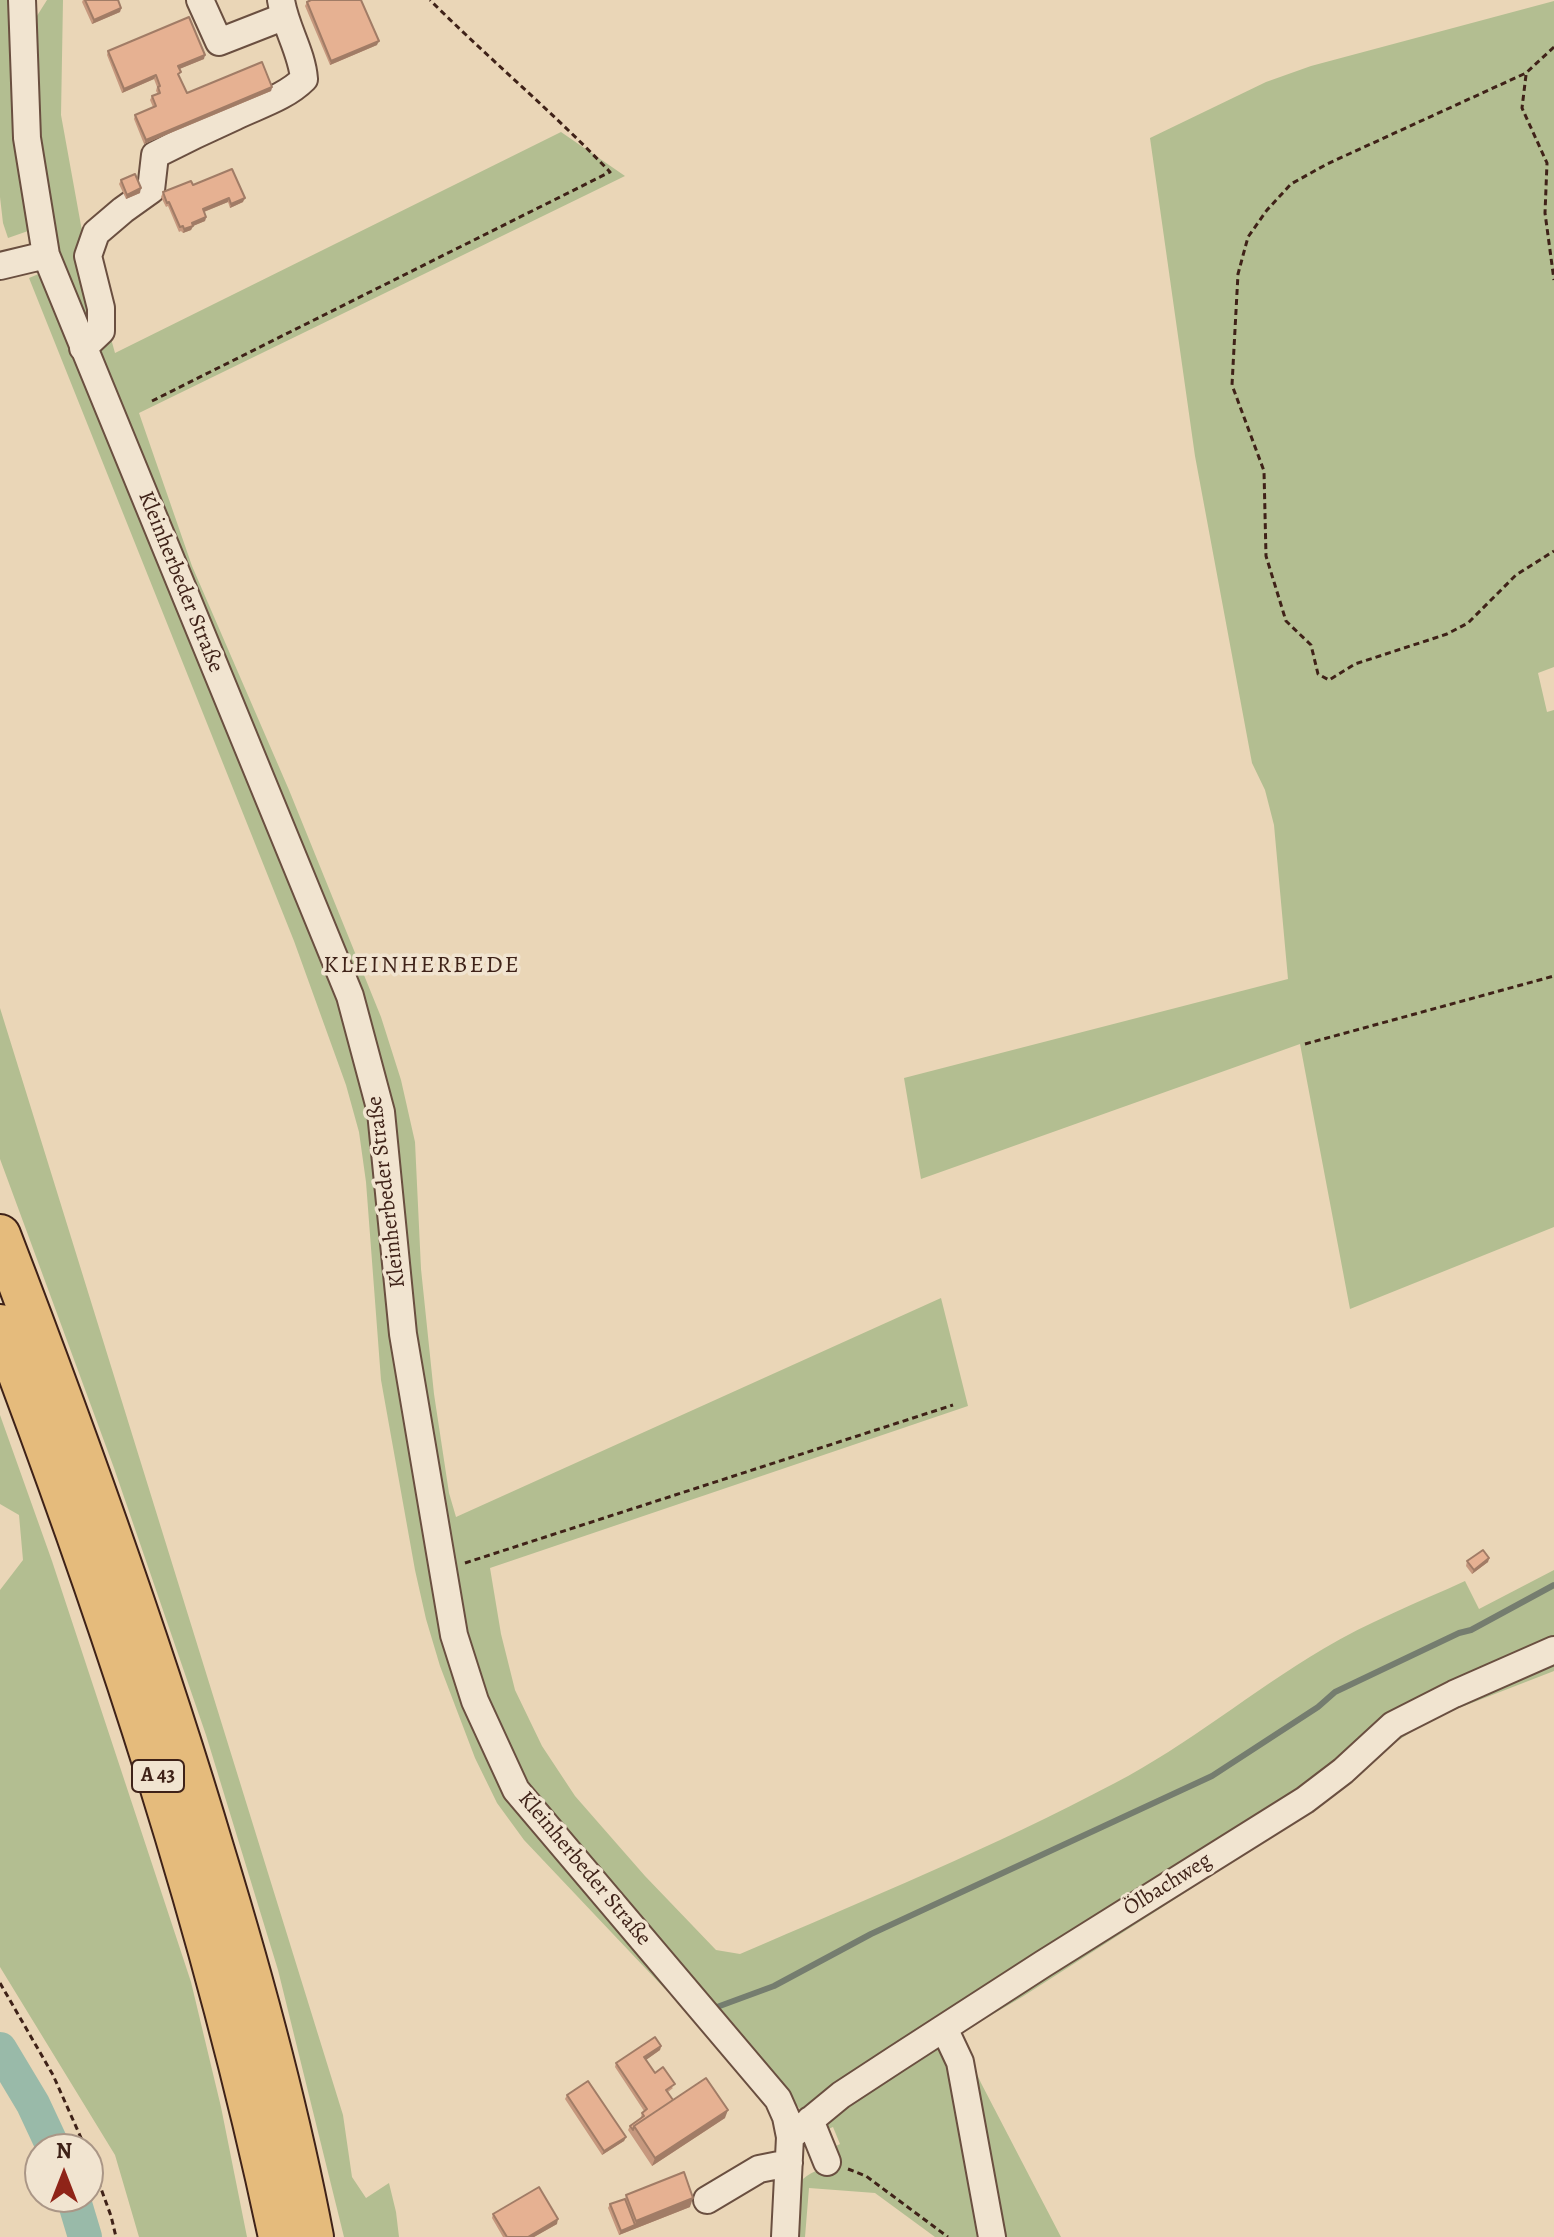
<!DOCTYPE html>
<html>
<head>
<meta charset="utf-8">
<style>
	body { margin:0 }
	#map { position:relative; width:1554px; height:2237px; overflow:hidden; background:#ead6b7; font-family:Alegreya,serif }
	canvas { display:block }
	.north { position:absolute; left:24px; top:2133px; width:80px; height:80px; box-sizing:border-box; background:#f1e4d0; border:2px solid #aa9686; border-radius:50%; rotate:0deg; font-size:22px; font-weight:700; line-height:32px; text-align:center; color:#3f2218 }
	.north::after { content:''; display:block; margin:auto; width:28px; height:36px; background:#8f2418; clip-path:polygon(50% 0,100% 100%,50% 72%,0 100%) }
</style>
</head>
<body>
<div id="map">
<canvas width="1554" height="2237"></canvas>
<div class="north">N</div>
</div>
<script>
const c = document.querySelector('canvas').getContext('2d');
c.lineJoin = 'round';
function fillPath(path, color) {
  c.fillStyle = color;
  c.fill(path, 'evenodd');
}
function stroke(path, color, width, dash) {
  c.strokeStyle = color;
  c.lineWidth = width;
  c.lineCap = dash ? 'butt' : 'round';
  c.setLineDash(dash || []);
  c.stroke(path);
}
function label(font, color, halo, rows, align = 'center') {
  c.font = font + ' Alegreya,serif';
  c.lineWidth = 7;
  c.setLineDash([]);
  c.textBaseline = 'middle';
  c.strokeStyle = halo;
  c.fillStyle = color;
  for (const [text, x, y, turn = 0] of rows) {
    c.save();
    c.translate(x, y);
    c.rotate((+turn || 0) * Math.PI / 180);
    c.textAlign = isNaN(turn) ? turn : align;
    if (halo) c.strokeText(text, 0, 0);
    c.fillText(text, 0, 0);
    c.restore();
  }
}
fillPath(new Path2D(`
	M 0,0 L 10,0 L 16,140 L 28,231 L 8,238 L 3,223 L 0,197 Z
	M 47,0 L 63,0 L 61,115 L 84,242 L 115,353 L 561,132 L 625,176 L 139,413 L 192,566 L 289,790 L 381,1017 L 401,1080 L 415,1142 L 421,1269 L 434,1394 L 449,1493 L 456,1517 L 941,1298 L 968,1406 L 490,1568 L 501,1634 L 515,1690 L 542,1746 L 575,1796 L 645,1876 L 716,1950 L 740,1954 C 865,1900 994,1847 1115,1783 C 1188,1745 1252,1691 1323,1649 C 1368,1622 1417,1603 1465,1581 L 1479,1609 L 1554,1570 L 1554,1671 L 1433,1718 L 1391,1745 L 1325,1803 L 1022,1997 L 959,2034 L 981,2083 L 1061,2237 L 935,2237 L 875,2193 L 809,2188 L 805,2237 L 774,2237 L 803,2179 C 813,2170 824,2168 838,2168 L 841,2162 L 834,2158 L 832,2148 L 840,2144 L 833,2127 L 819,2133 L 759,2058 L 698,1988 L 665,1989 L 524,1840 L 497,1803 L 475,1758 L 440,1666 L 426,1619 L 415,1570 L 381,1380 L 366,1182 L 359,1132 L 346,1085 L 294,941 L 29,278 L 60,265 L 51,225 L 38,103 L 35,19 Z
	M 1554,1 L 1554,667 L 1538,673 L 1547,712 L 1554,710 L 1554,1227 L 1350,1309 L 1300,1044 L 921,1179 L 904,1078 L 1288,979 L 1274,825 L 1265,790 L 1252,763 L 1195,456 L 1150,138 L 1266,82 L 1311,66 Z
	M 0,1008 L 343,2115 L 352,2177 L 366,2198 L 389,2183 L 396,2212 L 399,2237 L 344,2237 L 278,1970 L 206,1735 L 114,1468 L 0,1159 Z
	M 0,1415 L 52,1561 L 191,1982 L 221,2107 L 247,2237 L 139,2237 L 115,2155 L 0,1967 L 0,1590 L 23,1560 L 19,1515 L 0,1504 Z`), '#b3be91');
stroke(new Path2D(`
	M 717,2007 L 774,1986 L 871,1934 L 1212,1776 L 1318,1707 L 1335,1692 L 1459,1633 L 1471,1630 L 1554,1585`), '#757d6f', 6);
stroke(new Path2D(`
	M 0,2049 L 33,2104 L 54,2149
	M 73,2197 L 85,2237`), '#99baa9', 34);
const minor = new Path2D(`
	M 22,0 L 27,138 L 46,255 L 350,996 L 381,1112 L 403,1334 L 454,1635 L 475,1701 L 516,1790 L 778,2099 L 786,2117 L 790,2137 L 785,2237
	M 200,0 L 219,42 L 283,17
	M 0,266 L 46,255
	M 83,348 L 101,331 L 101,308 L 88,256 L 96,233 L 123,210 L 151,190 L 155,155 C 182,141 209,128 236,116 C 259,105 286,97 304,79 C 302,52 285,27 281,0
	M 944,2028 L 960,2062 L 992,2237
	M 810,2120 L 827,2162
	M 790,2137 L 841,2095 L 896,2059 L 1043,1964 L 1305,1800 L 1343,1771 L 1393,1725 L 1454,1694 L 1554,1650
	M 707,2200 L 759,2169 L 789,2163`);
const highway = new Path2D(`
	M 0,1235 C 78,1438 152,1643 214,1851 C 253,1978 288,2106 313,2237
	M 0,1325 C 113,1623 213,1925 279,2237`);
stroke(minor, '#6a4f40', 30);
stroke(highway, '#3f2218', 44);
stroke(new Path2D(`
	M 1554,47 L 1526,73 L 1327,164 L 1291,184 L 1267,210 L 1248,237 L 1238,274 L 1232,385 L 1264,471 L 1266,556 L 1286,621 L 1311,645 L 1318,674 L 1329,680 L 1355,664 L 1447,634 L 1468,623 L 1516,575 L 1554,551
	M 1526,75 L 1522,108 L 1547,163 L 1545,213 L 1554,280
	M 152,401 L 610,172 C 553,112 489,59 430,0
	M 1305,1044 L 1554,976
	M 465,1563 L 953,1405
	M 0,1983 L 53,2075 L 86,2149
	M 88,2153 L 111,2216 L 116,2237
	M 848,2169 L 866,2176 L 948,2237`), '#3f2218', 3, [6, 4]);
stroke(minor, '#f1e4d0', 26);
stroke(highway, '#e5bb7c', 40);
fillPath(new Path2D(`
	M 83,0 L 118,0 L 121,8 L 120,12 L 92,24 L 82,2 Z
	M 307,2 L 377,45 L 330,65 L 305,6 Z
	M 108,51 L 204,59 L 179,69 L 179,76 L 187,93 L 272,87 L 271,91 L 144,144 L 134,119 L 135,115 L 153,107 L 150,100 L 152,96 L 158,94 L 156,91 L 157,87 L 154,79 L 122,93 L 107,55 Z
	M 121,180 L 140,193 L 126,199 L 119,184 Z
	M 193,185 L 243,202 L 230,208 L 228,202 L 204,212 L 206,217 L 205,221 L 193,226 L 191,230 L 183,233 L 181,231 L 179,232 L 168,206 L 166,207 L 161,197 L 163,192 Z
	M 1489,1558 L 1488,1562 L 1472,1574 L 1466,1566 L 1467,1561 Z
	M 661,2046 L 660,2050 L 646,2060 L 655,2073 L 673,2088 L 668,2092 L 673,2100 L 725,2118 L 652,2166 L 628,2130 L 630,2126 L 642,2118 L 641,2117 L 642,2113 L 644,2111 L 615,2067 L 616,2063 Z
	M 567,2095 L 626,2137 L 624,2141 L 602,2155 L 565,2099 Z
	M 626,2195 L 690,2207 L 619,2235 L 608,2208 L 610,2204 L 625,2199 Z
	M 493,2214 L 557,2224 L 534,2237 L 503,2237 L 492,2218 Z`), '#c6987e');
fillPath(new Path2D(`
	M 121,8 L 120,12 L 92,24 L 94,20 Z
	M 379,41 L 377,45 L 330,65 L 331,61 Z
	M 205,55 L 204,59 L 177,70 L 178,66 Z
	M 156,75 L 154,79 L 122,93 L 124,89 Z
	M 272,87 L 271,91 L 144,144 L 146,140 Z
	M 141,188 L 140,193 L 126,199 L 127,195 Z
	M 229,198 L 228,202 L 201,213 L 203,209 Z
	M 245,198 L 243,202 L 230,208 L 231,204 Z
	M 206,217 L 205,221 L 193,226 L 191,230 L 183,233 L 184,229 L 192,223 Z
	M 1489,1558 L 1488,1562 L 1472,1574 L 1474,1570 Z
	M 661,2046 L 660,2050 L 643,2062 L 644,2057 Z
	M 728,2110 L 725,2118 L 652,2166 L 655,2158 Z
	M 626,2137 L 624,2141 L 602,2155 L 604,2151 Z
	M 693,2198 L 690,2207 L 619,2235 L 621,2231 L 635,2225 L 636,2221 Z
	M 558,2219 L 557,2224 L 534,2237 L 528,2237 Z`), '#a17c66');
const building = new Path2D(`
	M 85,0 L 118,0 L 121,8 L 94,20 Z
	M 311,0 L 361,0 L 379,41 L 331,61 L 307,2 Z
	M 189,17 L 205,55 L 178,66 L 181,72 L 178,74 L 187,93 L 262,62 L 272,87 L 146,140 L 135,115 L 156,106 L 152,96 L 160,93 L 158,87 L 160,86 L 156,75 L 124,89 L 108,51 Z
	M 232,169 L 245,198 L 231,204 L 229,198 L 203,209 L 206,217 L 192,223 L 193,226 L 184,229 L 183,226 L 180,227 L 169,202 L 167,203 L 163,192 L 191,181 L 193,185 Z
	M 135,174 L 141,188 L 127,195 L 121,180 Z
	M 1483,1550 L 1489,1558 L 1474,1570 L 1467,1561 Z
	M 655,2037 L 661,2046 L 644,2057 L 655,2073 L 663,2067 L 675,2084 L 666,2090 L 673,2100 L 634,2126 L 633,2130 L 630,2126 L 644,2116 L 642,2113 L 647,2109 L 616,2063 Z
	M 706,2078 L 728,2110 L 655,2158 L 634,2126 Z
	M 588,2081 L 626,2137 L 604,2151 L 567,2095 Z
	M 684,2172 L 693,2198 L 636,2221 L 626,2195 Z
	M 539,2187 L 558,2219 L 528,2237 L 507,2237 L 493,2214 Z
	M 625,2199 L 635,2225 L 621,2231 L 610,2204 Z`);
fillPath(building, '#e6b192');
stroke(building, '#a17c66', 2);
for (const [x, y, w] of [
	[158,1776,52]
]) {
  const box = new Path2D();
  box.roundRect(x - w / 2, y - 16, w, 32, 6);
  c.fillStyle = '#f1e4d0';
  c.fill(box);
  stroke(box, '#3f2218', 2);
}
label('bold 20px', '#3f2218', null, [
	["A 43",158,1776]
]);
label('22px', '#3f2218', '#f1e4d0', [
	["Kleinherbeder Straße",180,582,68],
	["Kleinherbeder Straße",387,1192,-97],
	["Kleinherbeder Straße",584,1869,50],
	["Ölbachweg",1168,1885,-32]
]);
c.letterSpacing = '2px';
label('24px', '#3f2218', '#f1e4d0', [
	["KLEINHERBEDE",422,966]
]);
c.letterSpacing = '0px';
</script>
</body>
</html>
